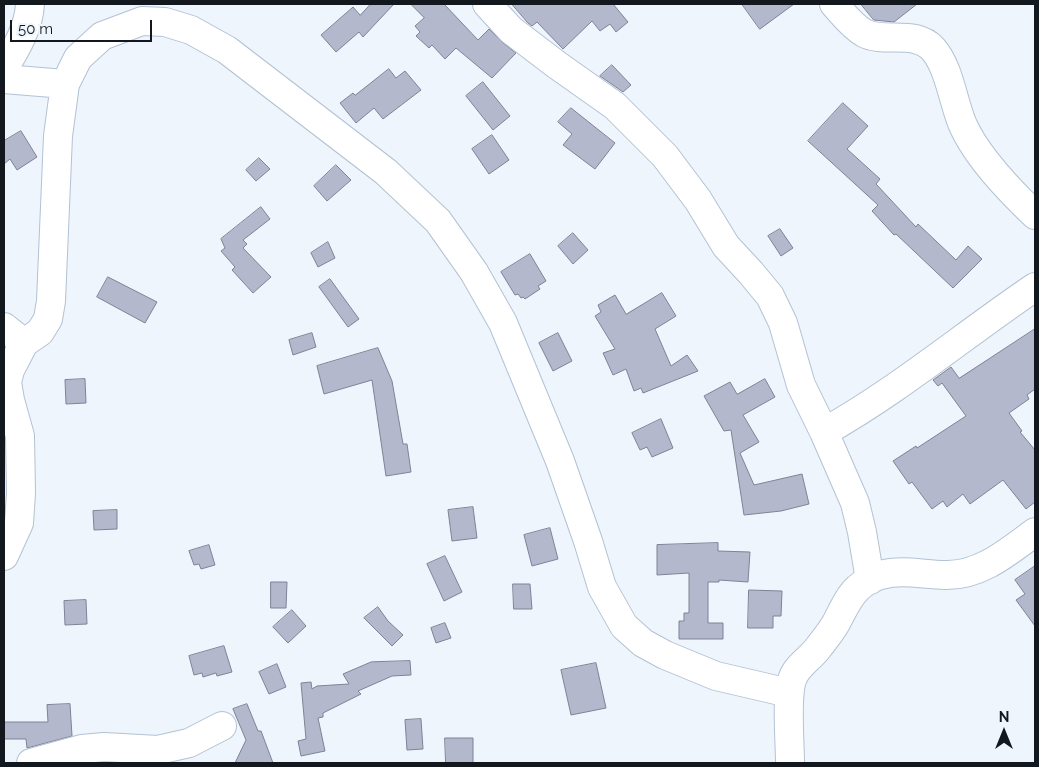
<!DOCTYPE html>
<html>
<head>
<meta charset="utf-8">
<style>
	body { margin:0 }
	#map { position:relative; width:1039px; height:767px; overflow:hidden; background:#eef5fc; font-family:Raleway,sans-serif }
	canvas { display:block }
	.frame { position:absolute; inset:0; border:5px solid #13181e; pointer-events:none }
	.north { position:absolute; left:979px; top:707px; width:50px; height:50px; -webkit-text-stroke:4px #eef5fc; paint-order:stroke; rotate:0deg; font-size:14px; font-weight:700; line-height:20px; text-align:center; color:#13181e }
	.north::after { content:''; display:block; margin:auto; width:18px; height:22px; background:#13181e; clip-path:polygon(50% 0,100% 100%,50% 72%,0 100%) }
	.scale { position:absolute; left:10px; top:20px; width:142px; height:22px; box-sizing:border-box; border:2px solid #13181e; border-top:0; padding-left:6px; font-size:15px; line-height:18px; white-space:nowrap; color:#13181e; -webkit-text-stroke:4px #eef5fc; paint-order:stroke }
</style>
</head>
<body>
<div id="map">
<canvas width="1039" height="767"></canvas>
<div class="frame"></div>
<div class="north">N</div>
<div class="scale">50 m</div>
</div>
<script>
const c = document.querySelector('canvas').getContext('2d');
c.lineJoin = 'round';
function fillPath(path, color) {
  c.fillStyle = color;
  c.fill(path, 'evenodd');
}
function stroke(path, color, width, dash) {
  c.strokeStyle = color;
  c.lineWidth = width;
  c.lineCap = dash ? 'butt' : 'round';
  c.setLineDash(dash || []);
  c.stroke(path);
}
const building = new Path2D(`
	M 371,4 L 394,4 L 363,37 L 359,32 L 336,52 L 321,35 L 353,7 L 360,15 Z
	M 411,4 L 444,4 L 478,40 L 489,29 L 502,42 L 516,53 L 492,78 L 456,48 L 445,59 L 432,45 L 429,48 L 416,36 L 420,32 L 415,26 L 424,18 Z
	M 512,4 L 613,4 L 628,22 L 616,32 L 610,24 L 600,31 L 592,21 L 563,49 L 537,22 L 532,26 L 528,23 Z
	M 742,4 L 794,4 L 760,29 Z
	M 861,4 L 917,4 L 894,22 L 874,20 Z
	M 612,65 L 631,85 L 623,92 L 600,76 Z
	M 389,69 L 396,78 L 405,71 L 421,90 L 383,119 L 374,108 L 356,123 L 340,103 L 353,93 L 355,95 Z
	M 483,82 L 510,116 L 493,130 L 466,96 Z
	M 843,103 L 868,126 L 847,149 L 880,179 L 876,184 L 916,227 L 918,224 L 956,260 L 968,246 L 982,259 L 953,288 L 896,234 L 894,235 L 872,211 L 878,205 L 808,141 Z
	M 571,108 L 615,143 L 595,169 L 563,145 L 572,134 L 558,122 Z
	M 21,131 L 37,157 L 17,170 L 10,159 L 4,164 L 4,141 Z
	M 492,135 L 509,160 L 489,174 L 472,149 Z
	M 259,158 L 270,169 L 256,181 L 246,170 Z
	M 336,165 L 351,180 L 327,201 L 314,186 Z
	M 261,207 L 270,219 L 243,240 L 247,244 L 243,248 L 271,277 L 253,293 L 232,270 L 235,267 L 221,251 L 225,248 L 221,239 Z
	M 780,229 L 793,248 L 781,256 L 768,236 Z
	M 573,233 L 588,250 L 573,264 L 558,246 Z
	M 328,242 L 335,258 L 318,267 L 311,253 Z
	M 530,254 L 546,281 L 538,286 L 540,289 L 525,299 L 523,297 L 521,298 L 518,294 L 515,295 L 501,272 Z
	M 108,277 L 157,302 L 145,323 L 97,297 Z
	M 330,279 L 359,319 L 348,327 L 319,287 Z
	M 662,293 L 676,316 L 655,329 L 671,366 L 687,355 L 698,371 L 643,393 L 641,388 L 634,391 L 626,369 L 613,375 L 603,353 L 615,349 L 595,316 L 601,312 L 598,305 L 615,295 L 626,314 Z
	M 1035,329 L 1035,389 L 1027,395 L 1029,399 L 1009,413 L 1022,431 L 1020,432 L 1035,450 L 1035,502 L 1026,509 L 1003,480 L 970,504 L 963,494 L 947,507 L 943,501 L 932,509 L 912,482 L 909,484 L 893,461 L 916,446 L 917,448 L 966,416 L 942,383 L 938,386 L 933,380 L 951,367 L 959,378 Z
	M 312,333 L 316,347 L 293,355 L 289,340 Z
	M 558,333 L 572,361 L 553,371 L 539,343 Z
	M 378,348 L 392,381 L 403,444 L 407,444 L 411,472 L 386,476 L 372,380 L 324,394 L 317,366 Z
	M 85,379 L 86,403 L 66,404 L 65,380 Z
	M 765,379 L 775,397 L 743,415 L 759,442 L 740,453 L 754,485 L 802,474 L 809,504 L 781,511 L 744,515 L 731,430 L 724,431 L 704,396 L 730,382 L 737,394 Z
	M 661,419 L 673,448 L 652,457 L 647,447 L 640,450 L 632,433 Z
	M 473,507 L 477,538 L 452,541 L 448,510 Z
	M 117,510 L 117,529 L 94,530 L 93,511 Z
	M 550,528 L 558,559 L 532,566 L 524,535 Z
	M 718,543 L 718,551 L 750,552 L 748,582 L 719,580 L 719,582 L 708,582 L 708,623 L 723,623 L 723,639 L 679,639 L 679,621 L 684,621 L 684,613 L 689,613 L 689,573 L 657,575 L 657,545 Z
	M 209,545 L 215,565 L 201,569 L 199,564 L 194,565 L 189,551 Z
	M 445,556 L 462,592 L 444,601 L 427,564 Z
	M 1035,566 L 1035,626 L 1016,600 L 1025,594 L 1015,580 Z
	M 271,582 L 287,582 L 286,608 L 271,608 Z
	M 513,584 L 530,584 L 532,609 L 514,609 Z
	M 749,590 L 782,591 L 781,616 L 773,616 L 773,628 L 748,628 Z
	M 86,600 L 87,624 L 65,625 L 64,601 Z
	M 378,607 L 388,621 L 403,635 L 392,646 L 364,618 Z
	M 292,610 L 306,626 L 288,643 L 273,627 Z
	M 445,623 L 451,638 L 436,643 L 431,628 Z
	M 224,646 L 232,672 L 217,676 L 216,673 L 203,677 L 202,673 L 194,675 L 189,656 Z
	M 410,661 L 411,675 L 392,676 L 358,691 L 361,694 L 323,713 L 323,717 L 318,718 L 325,751 L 301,756 L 298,741 L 306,739 L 301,683 L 311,682 L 312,689 L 317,686 L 349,684 L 343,674 L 371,662 Z
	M 596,663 L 606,708 L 571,715 L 561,670 Z
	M 277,664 L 286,687 L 269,694 L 259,672 Z
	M 70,704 L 72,736 L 27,748 L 26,739 L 4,739 L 4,722 L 48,722 L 47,705 Z
	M 247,704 L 258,731 L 261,731 L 273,763 L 235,763 L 246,740 L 233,709 Z
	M 421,719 L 423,749 L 407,750 L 405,720 Z
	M 445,738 L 473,738 L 473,763 L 446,763 Z`);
fillPath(building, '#b4b8cd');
stroke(building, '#7f8296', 1);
const minor = new Path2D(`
	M 487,4 L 511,30 L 557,65 L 615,106 L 665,156 L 698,200 L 726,246 L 751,273 L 770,296 L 783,323 L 801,385 L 824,432 L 855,503 L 862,532 L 870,580
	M 834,4 C 843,14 852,26 864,33 C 885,44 915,29 933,49 C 949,67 953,101 962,123 C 976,156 1009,190 1035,215
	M 4,68 C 16,49 29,27 30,4
	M 4,79 L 65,84
	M 4,327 L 24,343
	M 824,432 C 899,390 964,335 1035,287
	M 4,556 L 19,523 L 21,493 L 20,436 L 10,400 L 7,382 L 10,370 L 24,343 L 40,332 L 48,319 L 51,301 L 58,136 L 65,84 L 78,58 L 102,36 L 142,21 L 165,22 L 191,30 L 227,50 L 386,172 L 438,221 L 474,272 L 503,323 L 560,461 L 588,541 L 602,587 L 624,626 L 643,643 L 665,655 L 716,676 L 789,693
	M 31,763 L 82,749 L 104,747 L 158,750 L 189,743 L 222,726
	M 790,763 C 790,743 786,697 792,680 C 796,666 810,659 818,648 C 824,640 831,632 836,623 C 842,612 848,597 858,588 C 863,583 873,577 881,575 C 902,569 924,575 945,575 C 980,576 1008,552 1035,532`);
stroke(minor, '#b3c2d4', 30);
stroke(minor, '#fff', 28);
</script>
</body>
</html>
